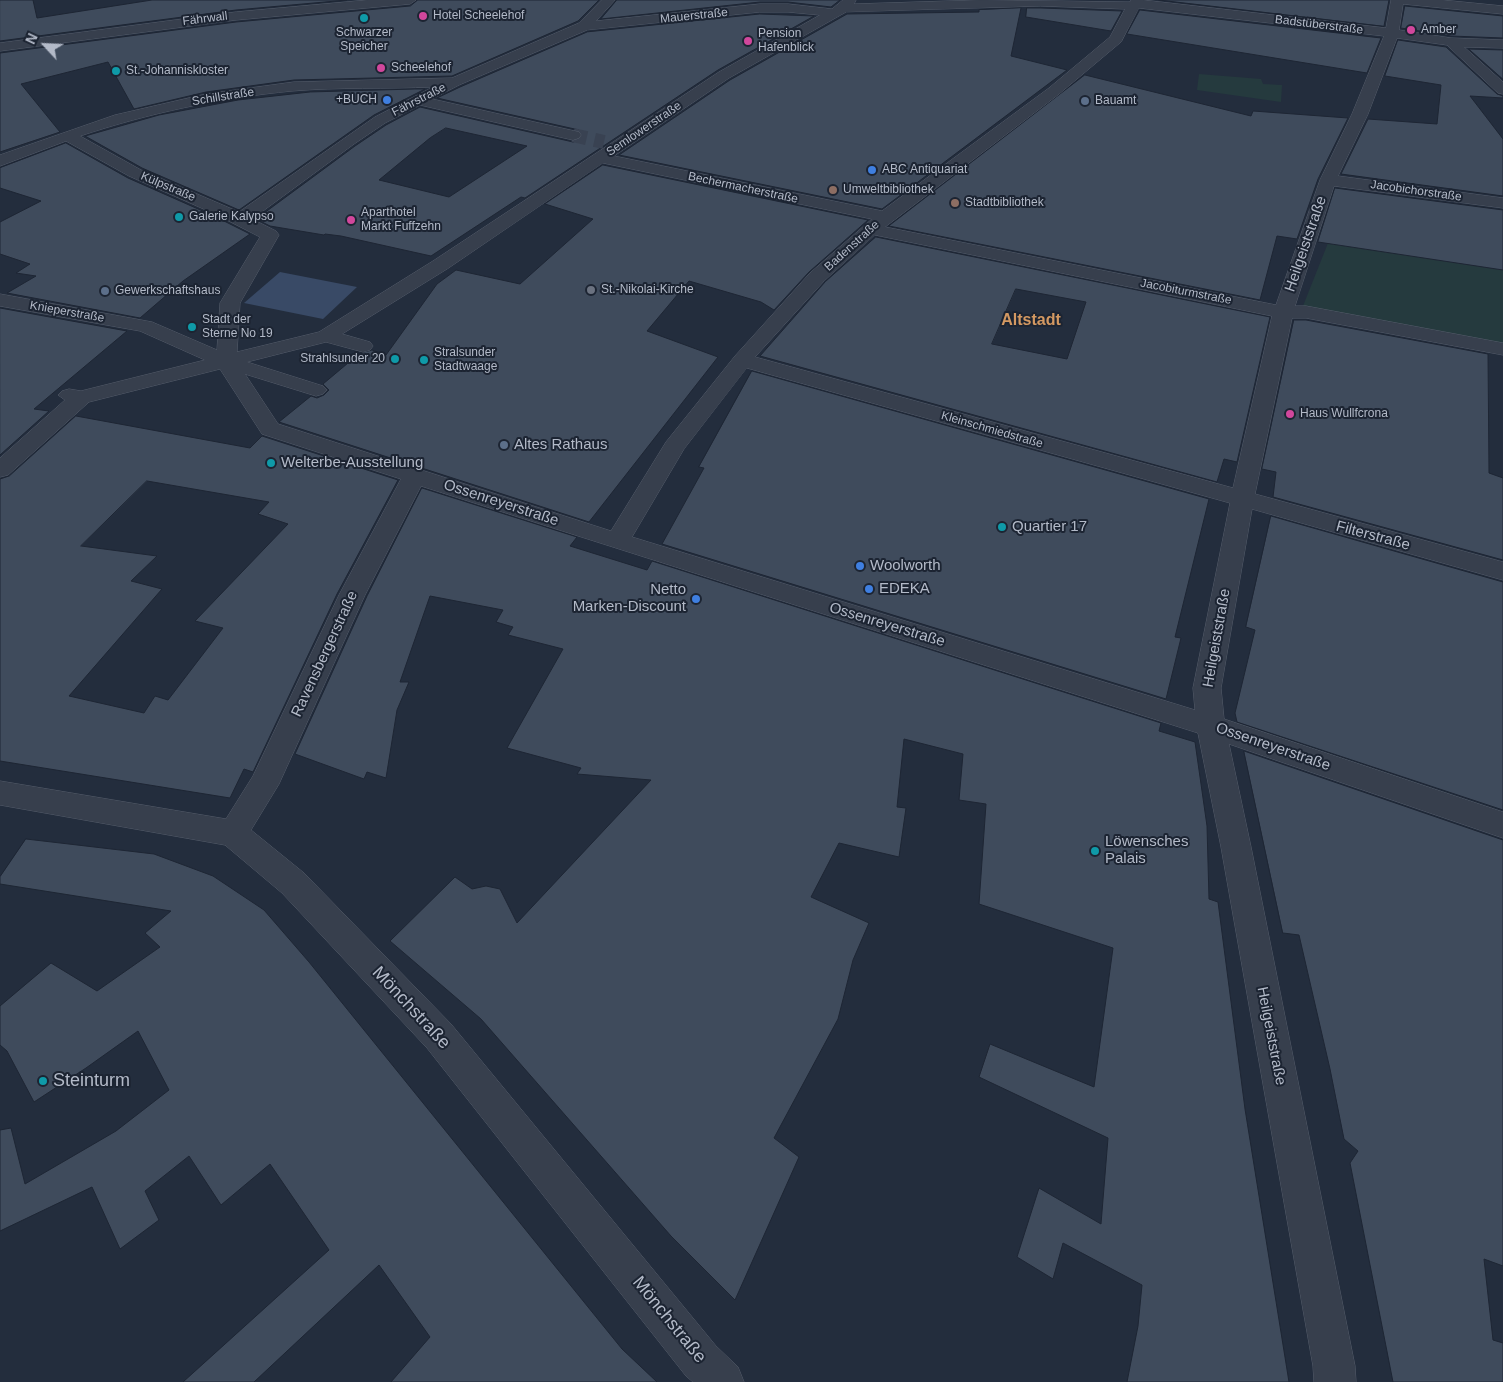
<!DOCTYPE html>
<html>
<head>
<meta charset="utf-8">
<style>
	body { margin:0 }
	#map { position:relative; width:1503px; height:1382px; overflow:hidden; background:#232d3d; font-family:Helvetica,sans-serif }
	canvas { display:block }
	.north { position:absolute; left:20px; top:20px; width:50px; height:50px; -webkit-text-stroke:4px #1c2432; paint-order:stroke; rotate:295deg; font-size:14px; font-weight:700; line-height:20px; text-align:center; color:#b3bac8 }
	.north::after { content:''; display:block; margin:auto; width:18px; height:22px; background:#b3bac8; clip-path:polygon(50% 0,100% 100%,50% 72%,0 100%) }
</style>
</head>
<body>
<div id="map">
<canvas width="1503" height="1382"></canvas>
<div class="north">N</div>
</div>
<script>
const c = document.querySelector('canvas').getContext('2d');
c.lineJoin = 'round';
function fillPath(path, color) {
  c.fillStyle = color;
  c.fill(path, 'evenodd');
}
function stroke(path, color, width, dash) {
  c.strokeStyle = color;
  c.lineWidth = width;
  c.lineCap = dash ? 'butt' : 'round';
  c.setLineDash(dash || []);
  c.stroke(path);
}
function label(font, color, halo, rows, align = 'center') {
  c.font = font + ' Helvetica,sans-serif';
  c.lineWidth = 4;
  c.setLineDash([]);
  c.textBaseline = 'middle';
  c.strokeStyle = halo;
  c.fillStyle = color;
  for (const [text, x, y, turn = 0] of rows) {
    c.save();
    c.translate(x, y);
    c.rotate((+turn || 0) * Math.PI / 180);
    c.textAlign = isNaN(turn) ? turn : align;
    if (halo) c.strokeText(text, 0, 0);
    c.fillText(text, 0, 0);
    c.restore();
  }
}
fillPath(new Path2D(`
	M 1199,74 L 1261,79 L 1263,84 L 1282,85 L 1281,102 L 1197,90 Z
	M 1328,243 L 1503,270 L 1503,344 L 1303,306 Z`), '#253a3e');
fillPath(new Path2D(`
	M 280,272 L 357,287 L 323,319 L 244,303 Z`), '#394a66');
const building = new Path2D(`
	M 0,0 L 33,0 L 37,18 L 152,0 L 347,0 L 236,10 L 0,41 Z
	M 418,0 L 599,0 L 578,21 L 452,76 L 294,80 L 206,92 L 134,109 L 108,62 L 21,84 L 60,132 L 0,152 L 0,53 L 236,22 L 410,6 Z
	M 617,0 L 840,0 L 831,7 L 788,2 L 760,2 L 601,19 Z
	M 1159,0 L 1389,0 L 1384,26 Z
	M 1405,6 L 1503,16 L 1503,38 L 1451,36 L 1401,28 Z
	M 1021,8 L 1011,56 L 1067,70 L 882,209 L 619,155 L 730,80 L 847,14 L 979,12 L 979,10 Z
	M 1027,8 L 1041,8 L 1122,11 L 1111,31 L 1026,17 Z
	M 1140,10 L 1381,38 L 1367,73 L 1127,34 Z
	M 760,14 L 814,16 L 718,70 L 525,198 L 521,197 L 431,256 L 341,236 L 325,234 L 324,235 L 270,226 L 256,219 L 355,146 L 386,125 L 420,107 L 573,142 L 580,140 L 583,134 L 579,130 L 437,98 L 460,87 L 587,32 ZM 446,128 L 527,146 L 449,197 L 379,180 L 430,138 Z
	M 1398,40 L 1446,47 L 1497,94 L 1503,96 L 1503,98 L 1470,96 L 1503,139 L 1503,196 L 1341,174 L 1368,119 L 1437,124 L 1441,85 L 1385,76 Z
	M 1469,49 L 1503,50 L 1503,79 Z
	M 1085,75 L 1251,116 L 1253,111 L 1348,118 L 1318,179 L 1297,239 L 1277,236 L 1260,300 L 889,226 Z
	M 415,89 L 425,89 L 374,115 L 239,210 L 142,168 L 85,136 L 159,115 L 238,100 L 310,92 Z
	M 66,143 L 128,178 L 214,216 L 250,234 L 183,281 L 140,318 L 7,293 L 36,276 L 16,273 L 30,264 L 0,254 L 0,222 L 41,201 L 0,188 L 0,168 Z
	M 603,165 L 868,220 L 809,272 L 774,310 L 761,302 L 689,281 L 647,331 L 718,357 L 589,522 L 279,422 L 311,396 L 317,398 L 324,395 L 329,390 L 323,384 L 360,353 L 372,350 L 386,355 L 437,284 L 456,270 L 520,284 L 593,219 L 545,204 Z
	M 1335,188 L 1503,210 L 1503,270 L 1318,242 Z
	M 876,237 L 1270,317 L 1237,462 L 1224,459 L 1217,482 L 760,356 L 825,282 ZM 1016,289 L 1086,302 L 1067,359 L 992,344 Z
	M 0,308 L 127,331 L 34,409 L 49,411 L 0,455 Z
	M 1294,320 L 1306,320 L 1488,354 L 1489,473 L 1503,478 L 1503,560 L 1273,497 L 1276,472 L 1262,469 Z
	M 752,371 L 1209,499 L 1175,637 L 1181,638 L 1166,699 L 662,544 L 704,468 L 699,467 Z
	M 76,416 L 250,448 L 262,436 L 398,480 L 337,594 L 253,772 L 244,769 L 230,798 L 0,761 L 0,479 L 9,476 ZM 147,481 L 269,502 L 258,514 L 288,524 L 195,621 L 223,628 L 168,700 L 155,696 L 144,713 L 69,696 L 162,589 L 131,581 L 157,556 L 81,546 Z
	M 422,488 L 577,537 L 570,546 L 647,570 L 652,561 L 1161,723 L 1159,731 L 1195,742 L 1207,826 L 1209,899 L 1218,902 L 1245,1109 L 1289,1382 L 1127,1382 L 1138,1326 L 1142,1285 L 1063,1243 L 1053,1279 L 1017,1257 L 1039,1188 L 1101,1224 L 1108,1138 L 979,1077 L 990,1044 L 1094,1087 L 1113,948 L 979,904 L 986,804 L 959,800 L 963,754 L 904,739 L 897,807 L 906,808 L 899,857 L 839,843 L 811,897 L 869,923 L 853,960 L 838,1019 L 774,1138 L 799,1157 L 735,1300 L 671,1236 L 481,1019 L 390,941 L 455,877 L 472,889 L 486,886 L 500,889 L 517,923 L 651,780 L 577,774 L 581,768 L 507,748 L 563,649 L 508,635 L 513,627 L 496,622 L 503,610 L 430,596 L 400,682 L 409,682 L 397,710 L 386,778 L 367,772 L 364,779 L 295,754 L 367,596 Z
	M 1271,516 L 1503,582 L 1503,810 L 1237,722 L 1235,713 L 1255,630 L 1246,627 Z
	M 1244,751 L 1503,840 L 1503,1266 L 1484,1259 L 1493,1340 L 1503,1343 L 1503,1382 L 1393,1382 L 1350,1163 L 1358,1151 L 1344,1139 L 1330,1069 L 1299,935 L 1283,933 Z
	M 26,839 L 154,854 L 213,876 L 264,910 L 309,962 L 622,1349 L 657,1382 L 391,1382 L 430,1337 L 379,1265 L 254,1382 L 183,1382 L 329,1250 L 270,1164 L 221,1205 L 189,1156 L 145,1191 L 159,1220 L 120,1249 L 92,1187 L 0,1231 L 0,1130 L 11,1128 L 25,1184 L 116,1131 L 169,1090 L 138,1031 L 86,1068 L 34,1102 L 7,1051 L 0,1045 L 0,1006 L 51,963 L 97,991 L 160,947 L 145,933 L 171,911 L 0,884 L 0,877 Z`);
fillPath(building, '#3f4b5c');
stroke(building, '#1e2634', 1);
stroke(new Path2D(`
	M 573,135 L 604,142`), '#394252', 14, [14, 8]);
const minor = new Path2D(`
	M 368,0 L 416,0 L 410,4 L 236,20 L 0,51 L 0,43 L 236,12 Z
	M 602,0 L 615,0 L 596,21 L 760,4 L 788,4 L 832,9 L 843,0 L 856,0 L 854,4 L 980,0 L 1130,2 L 1131,0 L 1143,0 L 1386,28 L 1391,0 L 1442,0 L 1503,6 L 1503,14 L 1403,4 L 1399,30 L 1451,38 L 1503,40 L 1503,48 L 1464,47 L 1503,82 L 1503,94 L 1498,93 L 1447,45 L 1397,38 L 1368,114 L 1338,176 L 1503,198 L 1503,208 L 1334,186 L 1295,306 L 1306,306 L 1503,343 L 1503,355 L 1306,318 L 1292,318 L 1255,494 L 1503,562 L 1503,580 L 1252,509 L 1221,688 L 1224,719 L 1503,812 L 1503,838 L 1229,744 L 1251,847 L 1355,1366 L 1356,1382 L 1314,1382 L 1313,1366 L 1221,847 L 1198,733 L 421,486 L 365,595 L 279,784 L 251,830 L 304,873 L 451,1024 L 716,1346 L 738,1367 L 744,1382 L 693,1382 L 686,1376 L 427,1048 L 282,893 L 225,845 L 0,805 L 0,781 L 226,819 L 253,776 L 339,595 L 401,479 L 262,434 L 220,369 L 89,402 L 8,475 L 0,477 L 0,458 L 65,400 L 58,395 L 62,391 L 69,389 L 81,391 L 205,360 L 140,331 L 0,306 L 0,294 L 152,322 L 217,350 L 220,303 L 260,237 L 215,214 L 129,176 L 66,141 L 0,166 L 0,155 L 115,115 L 206,94 L 294,82 L 452,78 L 579,23 ZM 1041,6 L 1125,9 L 1110,37 L 1049,88 L 882,211 L 614,156 L 729,78 L 846,12 ZM 1139,8 L 1384,36 L 1352,114 L 1320,180 L 1276,305 L 885,227 L 1059,94 L 1121,42 ZM 760,12 L 788,12 L 820,15 L 719,72 L 433,261 L 319,332 L 237,352 L 240,303 L 279,235 L 276,231 L 252,219 L 354,144 L 385,123 L 420,105 L 573,140 L 579,138 L 581,135 L 579,132 L 432,99 L 459,85 L 587,30 ZM 433,87 L 375,117 L 239,212 L 141,170 L 80,136 C 149,113 220,98 292,91 C 339,87 386,89 433,87 ZM 603,163 L 872,219 L 810,273 L 735,356 L 666,442 L 611,531 L 278,424 L 245,374 L 316,396 L 323,394 L 327,390 L 323,386 L 247,362 L 326,342 L 363,352 L 370,350 L 373,346 L 370,342 L 342,334 L 447,269 ZM 875,235 L 1272,316 L 1233,488 L 755,357 L 824,281 ZM 747,368 L 1230,503 L 1193,688 L 1195,710 L 632,537 L 684,449 Z`);
stroke(minor, '#555d6b', 1);
fillPath(minor, '#373f4d');
for (const [x, y, r, color] of [
	[423,16,5,"#d1479c"],
	[364,18,5,"#0f9aa8"],
	[1411,30,5,"#d1479c"],
	[748,41,5,"#d1479c"],
	[381,68,5,"#d1479c"],
	[116,71,5,"#0f9aa8"],
	[387,100,5,"#3f7fe0"],
	[1085,101,5,"#5c6f8a"],
	[872,170,5,"#3f7fe0"],
	[833,190,5,"#8d6e63"],
	[955,203,5,"#8d6e63"],
	[179,217,5,"#0f9aa8"],
	[351,220,5,"#d1479c"],
	[591,290,5,"#6b7280"],
	[105,291,5,"#5c6f8a"],
	[192,327,5,"#0f9aa8"],
	[395,359,5,"#0f9aa8"],
	[424,360,5,"#0f9aa8"],
	[1290,414,5,"#d1479c"],
	[504,445,5,"#5c6f8a"],
	[271,463,5,"#0f9aa8"],
	[1002,527,5,"#0f9aa8"],
	[860,566,5,"#3f7fe0"],
	[869,589,5,"#3f7fe0"],
	[696,599,5,"#3f7fe0"],
	[1095,851,5,"#0f9aa8"],
	[43,1081,5,"#0f9aa8"]
]) {
  const dot = new Path2D();
  dot.arc(x, y, r, 0, 2 * Math.PI);
  c.fillStyle = color;
  c.fill(dot);
  stroke(dot, '#1c2432', 2);
}
label('12px', '#b3bac8', '#1c2432', [
	["Hotel Scheelehof",433,16],
	["Amber",1421,30],
	["Schwarzer",364,33,"center"],
	["Speicher",364,47,"center"],
	["Pension",758,34],
	["Hafenblick",758,48],
	["Scheelehof",391,68],
	["St.-Johanniskloster",126,71],
	["+BUCH",377,100,"right"],
	["Bauamt",1095,101],
	["ABC Antiquariat",882,170],
	["Umweltbibliothek",843,190],
	["Stadtbibliothek",965,203],
	["Aparthotel",361,213],
	["Markt Fuffzehn",361,227],
	["Galerie Kalypso",189,217],
	["St.-Nikolai-Kirche",601,290],
	["Gewerkschaftshaus",115,291],
	["Stadt der",202,320],
	["Sterne No 19",202,334],
	["Stralsunder",434,353],
	["Stadtwaage",434,367],
	["Strahlsunder 20",385,359,"right"],
	["Haus Wullfcrona",1300,414]
], 'left');
label('12px', '#b3bac8', '#1c2432', [
	["Mauerstraße",694,16,-6],
	["Fährwall",205,19,-7],
	["Badstüberstraße",1319,25,7],
	["Schillstraße",223,97,-9],
	["Fährstraße",419,100,-27],
	["Semlowerstraße",644,129,-34],
	["Külpstraße",168,187,23],
	["Bechermacherstraße",743,188,12],
	["Jacobichorstraße",1416,191,8],
	["Badenstraße",852,246,-42],
	["Jacobiturmstraße",1186,292,11],
	["Knieperstraße",67,312,10],
	["Kleinschmiedstraße",992,430,16]
]);
label('15px', '#b3bac8', '#1c2432', [
	["Heilgeiststraße",1306,244,-71],
	["Ossenreyerstraße",501,503,18],
	["Filterstraße",1373,536,15],
	["Ossenreyerstraße",887,625,17],
	["Heilgeiststraße",1217,638,-80],
	["Ravensbergerstraße",325,654,-65],
	["Ossenreyerstraße",1273,747,19],
	["Heilgeiststraße",1271,1036,79]
]);
label('15px', '#b3bac8', '#1c2432', [
	["Altes Rathaus",514,445],
	["Welterbe-Ausstellung",281,463],
	["Quartier 17",1012,527],
	["Woolworth",870,566],
	["EDEKA",879,589],
	["Netto",686,590,"right"],
	["Marken-Discount",686,607,"right"],
	["Löwensches",1105,842],
	["Palais",1105,859]
], 'left');
label('bold 16px', '#d49962', '#1c2432', [
	["Altstadt",1031,321]
]);
label('18px', '#b3bac8', '#1c2432', [
	["Mönchstraße",411,1008,47],
	["Mönchstraße",669,1320,51]
]);
label('18px', '#b3bac8', '#1c2432', [
	["Steinturm",53,1081]
], 'left');
</script>
</body>
</html>
